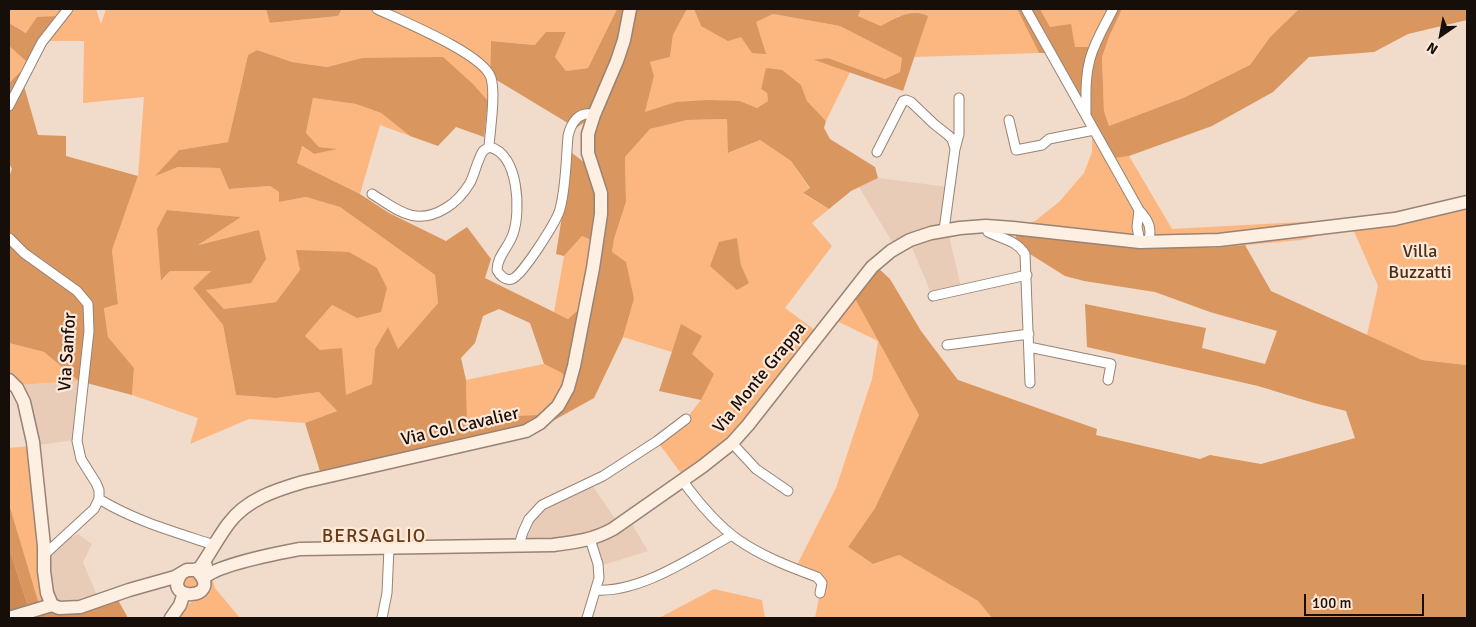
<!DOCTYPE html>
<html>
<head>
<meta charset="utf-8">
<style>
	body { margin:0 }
	#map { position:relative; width:1476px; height:627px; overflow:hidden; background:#f1dbca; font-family:Signika,sans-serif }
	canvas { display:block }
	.frame { position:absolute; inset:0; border:10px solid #160f09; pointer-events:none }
	.north { position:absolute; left:1416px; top:10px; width:50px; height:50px; -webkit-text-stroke:4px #ffe8d7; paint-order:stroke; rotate:213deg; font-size:14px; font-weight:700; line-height:20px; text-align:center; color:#160f09 }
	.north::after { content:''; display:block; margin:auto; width:18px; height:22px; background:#160f09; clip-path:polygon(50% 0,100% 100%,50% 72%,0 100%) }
	.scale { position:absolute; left:1304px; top:594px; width:120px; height:22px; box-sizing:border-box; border:2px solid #160f09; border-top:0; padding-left:6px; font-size:15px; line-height:18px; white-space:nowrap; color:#160f09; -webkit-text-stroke:4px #ffe8d7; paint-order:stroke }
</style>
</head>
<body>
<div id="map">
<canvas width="1476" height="627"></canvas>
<div class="frame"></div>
<div class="north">N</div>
<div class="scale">100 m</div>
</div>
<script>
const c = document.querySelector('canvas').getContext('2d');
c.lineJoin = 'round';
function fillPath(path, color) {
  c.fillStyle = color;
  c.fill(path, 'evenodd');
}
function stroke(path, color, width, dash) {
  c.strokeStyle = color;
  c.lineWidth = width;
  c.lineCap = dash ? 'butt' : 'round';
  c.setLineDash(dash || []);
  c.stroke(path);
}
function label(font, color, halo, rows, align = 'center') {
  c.font = font + ' Signika,sans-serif';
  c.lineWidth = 4.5;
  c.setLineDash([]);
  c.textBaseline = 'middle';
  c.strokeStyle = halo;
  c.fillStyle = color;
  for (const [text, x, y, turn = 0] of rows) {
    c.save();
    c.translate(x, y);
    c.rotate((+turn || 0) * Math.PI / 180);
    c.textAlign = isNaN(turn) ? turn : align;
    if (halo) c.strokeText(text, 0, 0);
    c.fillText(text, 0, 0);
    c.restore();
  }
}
fillPath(new Path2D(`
	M 878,178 L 948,187 L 948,232 L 961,287 L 931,293 L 910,243 L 897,250 L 859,187 Z
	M 79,381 L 75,440 L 31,446 L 18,385 Z
	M 590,482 L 620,526 L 629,519 L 648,551 L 603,565 L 595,561 L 589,541 L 516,547 L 531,512 Z
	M 78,534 L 92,544 L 83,562 L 98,598 L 62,607 L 52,600 L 41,552 Z`), '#e9ccb7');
fillPath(new Path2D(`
	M 9,9 L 96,9 L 101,24 L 106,9 L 266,9 L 271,23 L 338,16 L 342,9 L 617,9 L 588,68 L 566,71 L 555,57 L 566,32 L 536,45 L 491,41 L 490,76 L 488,101 L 474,85 L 362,58 L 327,67 L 292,62 L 257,50 L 248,55 L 228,142 L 179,150 L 156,175 L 178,167 L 220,168 L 230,189 L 270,186 L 279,192 L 279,202 L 306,197 L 340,207 L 435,275 L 438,303 L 397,350 L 388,328 L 375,349 L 372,384 L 345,396 L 320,350 L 305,336 L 332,305 L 357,318 L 297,250 L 300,270 L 276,302 L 224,309 L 206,290 L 259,231 L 196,245 L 240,217 L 167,210 L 162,281 L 170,271 L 211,271 L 193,288 L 223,325 L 236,395 L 276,398 L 319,392 L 337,411 L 305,423 L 249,419 L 190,444 L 198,418 L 132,395 L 134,368 L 108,337 L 104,307 L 118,303 L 112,250 L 138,176 L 144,97 L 83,103 L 84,41 L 41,41 L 9,23 Z
	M 687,9 L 694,9 L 701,26 L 756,22 L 773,14 L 840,26 L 902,58 L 900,72 L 885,79 L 828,58 L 816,61 L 850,72 L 826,121 L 807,101 L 801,85 L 767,68 L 761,89 L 767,93 L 768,101 L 757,108 L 740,101 L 645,112 L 654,76 L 650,62 L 670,57 L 673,35 Z
	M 861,9 L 1017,9 L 1039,53 L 914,57 L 927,17 L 899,16 L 881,26 L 858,16 Z
	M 1040,9 L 1113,9 L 1095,56 L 1075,47 L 1050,27 Z
	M 1122,9 L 1299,9 L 1270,37 L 1250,65 L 1183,98 L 1109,126 L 1104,111 L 1102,57 L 1109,37 Z
	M 9,46 L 27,62 L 20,72 L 9,83 Z
	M 313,98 L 356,104 L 381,113 L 410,136 L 380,125 L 360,194 L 297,163 L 301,146 L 314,154 L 334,149 L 319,147 L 306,133 Z
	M 727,119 L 729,153 L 760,140 L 791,161 L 810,189 L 803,194 L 829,209 L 812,223 L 832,246 L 785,308 L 820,334 L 753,423 L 686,480 L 657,441 L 686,419 L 701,400 L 692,354 L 682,324 L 672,352 L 623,337 L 634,299 L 612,252 L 614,239 L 626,202 L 625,157 L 650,129 L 687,120 ZM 737,238 L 741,265 L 749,283 L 710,266 Z
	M 1092,132 L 1108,159 L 1129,156 L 1172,229 L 1356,219 L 1467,203 L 1467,365 L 1422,360 L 1367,335 L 1378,286 L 1352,227 L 1301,240 L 1214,248 L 1184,244 L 1020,228 L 1035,221 L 1059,202 L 1084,173 L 1092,152 Z
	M 582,236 L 602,245 L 595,295 L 568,319 L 554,312 L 564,256 Z
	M 853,295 L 919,415 L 875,508 L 848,547 L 873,564 L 899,555 L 978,601 L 992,618 L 815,618 L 822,583 L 795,569 L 836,488 L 872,379 L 878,341 L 833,319 Z
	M 9,343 L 44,352 L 79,381 L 18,385 L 9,378 Z
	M 544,364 L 562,373 L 572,389 L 537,415 L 467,418 L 466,380 Z
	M 31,446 L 52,600 L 39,604 L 9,504 L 9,448 Z
	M 181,574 L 203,578 L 191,595 L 178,580 Z
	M 211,575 L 215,588 L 240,618 L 161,618 L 180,611 L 188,604 L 198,599 Z
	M 714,589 L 762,600 L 765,618 L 659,618 Z`), '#fcb680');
fillPath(new Path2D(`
	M 266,9 L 342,9 L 338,16 L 270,23 Z
	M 617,9 L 687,9 L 673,35 L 670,57 L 650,62 L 654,76 L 645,112 L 676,102 L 708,100 L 740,101 L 757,108 L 768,101 L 767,93 L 761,89 L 766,68 L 782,70 L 801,85 L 807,101 L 826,121 L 824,128 L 830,139 L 875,167 L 878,178 L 851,191 L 829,209 L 803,193 L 810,188 L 791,161 L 760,140 L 728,153 L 727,119 L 687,120 L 650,129 L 625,157 L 626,202 L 614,239 L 612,252 L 626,262 L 634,299 L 623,337 L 594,398 L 540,428 L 323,481 L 305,423 L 337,411 L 319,392 L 276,398 L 236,395 L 223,325 L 193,288 L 211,271 L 170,271 L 161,281 L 157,229 L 167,210 L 241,217 L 198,245 L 259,230 L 266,259 L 251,283 L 206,290 L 224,309 L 276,302 L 300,270 L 296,250 L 349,252 L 377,268 L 387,288 L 381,312 L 357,318 L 332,305 L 305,336 L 320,350 L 342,348 L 346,395 L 372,384 L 375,349 L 388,327 L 398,349 L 438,303 L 435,275 L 340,207 L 306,197 L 279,202 L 279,192 L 270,186 L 229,189 L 220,168 L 178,167 L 155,176 L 179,150 L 228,142 L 248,55 L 257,50 L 292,62 L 327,67 L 362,58 L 443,57 L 474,85 L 488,101 L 484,137 L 456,127 L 438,146 L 410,136 L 381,113 L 356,104 L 313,98 L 306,133 L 319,147 L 337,149 L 314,154 L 302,146 L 297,163 L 360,194 L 389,213 L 446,241 L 467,227 L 491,259 L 485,278 L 568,319 L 595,295 L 602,245 L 582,236 L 564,256 L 556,254 L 572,153 L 585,163 L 600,112 L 576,128 L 490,76 L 491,41 L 535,45 L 546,32 L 566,32 L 555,57 L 566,71 L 588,68 ZM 499,309 L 530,323 L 544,364 L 562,373 L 572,389 L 537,415 L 467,418 L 466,380 L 461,358 L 475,343 L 483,316 Z
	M 694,9 L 861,9 L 858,16 L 881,26 C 895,18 912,8 928,16 L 903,91 L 814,60 L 828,58 L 885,79 L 900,72 L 902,58 L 840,26 L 773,14 L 756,22 L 766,54 L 752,53 L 741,37 L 728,41 L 701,26 Z
	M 1017,9 L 1040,9 L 1050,27 L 1071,24 L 1075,47 L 1089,47 L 1095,56 L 1113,9 L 1122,9 L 1109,37 L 1102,57 L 1104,111 L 1109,126 L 1183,98 L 1250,65 L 1270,37 L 1299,9 L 1467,9 L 1467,20 L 1408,34 L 1374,52 L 1309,57 L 1273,92 L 1212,126 L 1129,156 L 1108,159 L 1046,53 L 1039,53 Z
	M 58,16 L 27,62 L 9,46 L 9,23 L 26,33 L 37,17 Z
	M 20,72 L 38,135 L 66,136 L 66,156 L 138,176 L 112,250 L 118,304 L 104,308 L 108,337 L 134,368 L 132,395 L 79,381 L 44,352 L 9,343 L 9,177 L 12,169 L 9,163 L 9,83 Z
	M 1020,228 L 1184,244 L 1213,248 L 1245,245 L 1271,291 L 1422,360 L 1467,365 L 1467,618 L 992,618 L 978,601 L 899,555 L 873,564 L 848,547 L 875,508 L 919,415 L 853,295 L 876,266 L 890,279 L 921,331 L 958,380 L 1097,429 L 1096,435 L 1200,459 L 1210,455 L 1261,464 L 1355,438 L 1346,411 L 1314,403 L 1258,386 L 1087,347 L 1085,304 L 1206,328 L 1202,348 L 1265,364 L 1277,331 L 1210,312 L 1155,292 L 1084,281 L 1065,276 L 1022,249 L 1013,242 Z
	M 737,238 L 741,265 L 749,283 L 737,290 L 710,266 L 719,242 Z
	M 681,324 L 702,336 L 692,354 L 714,374 L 701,400 L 659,391 Z
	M 9,504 L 39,604 L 62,607 L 114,593 L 128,618 L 130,618 L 32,618 L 9,548 Z`), '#d9965f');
fillPath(new Path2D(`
	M 9,548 L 32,618 L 9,618 Z`), '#cc8953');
const street = new Path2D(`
	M 377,9 C 402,21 484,54 491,78 C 496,94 490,129 489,147
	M 1026,9 L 1139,210 C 1148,220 1153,228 1148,242
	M 9,106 L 42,42 L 68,9
	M 1086,114 C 1086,95 1085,77 1090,59 C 1095,41 1105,25 1113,9
	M 1009,120 L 1016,150 L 1042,145 L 1049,139 L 1094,130
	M 955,149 L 959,134 L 959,98
	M 877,152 L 903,101 L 906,100 L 911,102 L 934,124 L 948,135 L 952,139 L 955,149 L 944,230
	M 372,194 C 398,210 415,227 446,208 C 456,202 464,193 470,183 C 475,173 477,161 483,151 L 489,147 C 519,153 521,212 513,234 C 509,247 497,256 497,270 C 500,276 506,281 512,279 C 522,276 557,221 560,209 C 566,187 566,160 568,136 C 571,123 579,110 594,115
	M 1139,210 L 1137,227 L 1140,242
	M 986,226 L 988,232 C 1002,239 1016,240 1025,254 L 1030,383
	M 9,238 L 24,253 L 77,291 L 88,304 L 89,331 L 77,441 L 81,459 L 96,483 L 99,490 L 99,499 L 94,509 L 44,555
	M 933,296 L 1027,275
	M 947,345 L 1029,334
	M 1029,347 L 1111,364 L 1108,380
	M 732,443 L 756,469 L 788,491
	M 682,480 C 698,502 715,523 737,539 C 761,556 790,567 817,577 L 822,583 L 820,593
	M 99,499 C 135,521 175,532 214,545
	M 519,545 L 523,532 L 529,519 L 542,505 L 603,476 L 657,441 L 686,419
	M 596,590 C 641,593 694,556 732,535
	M 382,618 L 387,593 L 389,548
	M 587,618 L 599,578 L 598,564 L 590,539`);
const secondary = new Path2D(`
	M 9,380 L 17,388 L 24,402 L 33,442 L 44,546 L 44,571 L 47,593 L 52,605
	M 199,569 C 210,554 218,537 229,523 C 247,499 276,490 303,482 L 526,431 L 540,423 L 558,406 L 568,388 L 574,366 L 593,268 L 601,214 L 601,193 L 588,153 L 588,134 L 594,115 L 617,61 L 624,40 L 630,9
	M 181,574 C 162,603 222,599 199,573
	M 203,579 C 215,565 279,553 300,549 L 553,545 C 576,542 593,540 613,529 L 703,466 L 732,443 L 748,425 L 872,267 L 891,251 L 910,240 L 931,233 L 960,228 L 986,226 L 1013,228 L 1140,242 L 1219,240 L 1395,219 L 1467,202
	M 52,605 L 59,608 L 80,607 L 129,590 L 175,577 L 187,570 L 194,570 L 206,566
	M 9,618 L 52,605
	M 171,618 L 180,605 L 184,593`);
stroke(street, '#988374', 11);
stroke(secondary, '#988374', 15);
stroke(street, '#fff', 9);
stroke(secondary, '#feefe3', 12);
label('18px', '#4a2e16', '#ffe8d7', [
	["Villa",1420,252],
	["Buzzatti",1420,273]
]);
label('18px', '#160f09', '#ffe8d7', [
	["Via Sanfor",68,352,-86],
	["Via Monte Grappa",760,378,-51],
	["Via Col Cavalier",460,427,-13]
]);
c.letterSpacing = '1px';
label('19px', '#663a13', '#ffe8d7', [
	["BERSAGLIO",374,537]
]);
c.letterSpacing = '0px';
</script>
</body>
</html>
